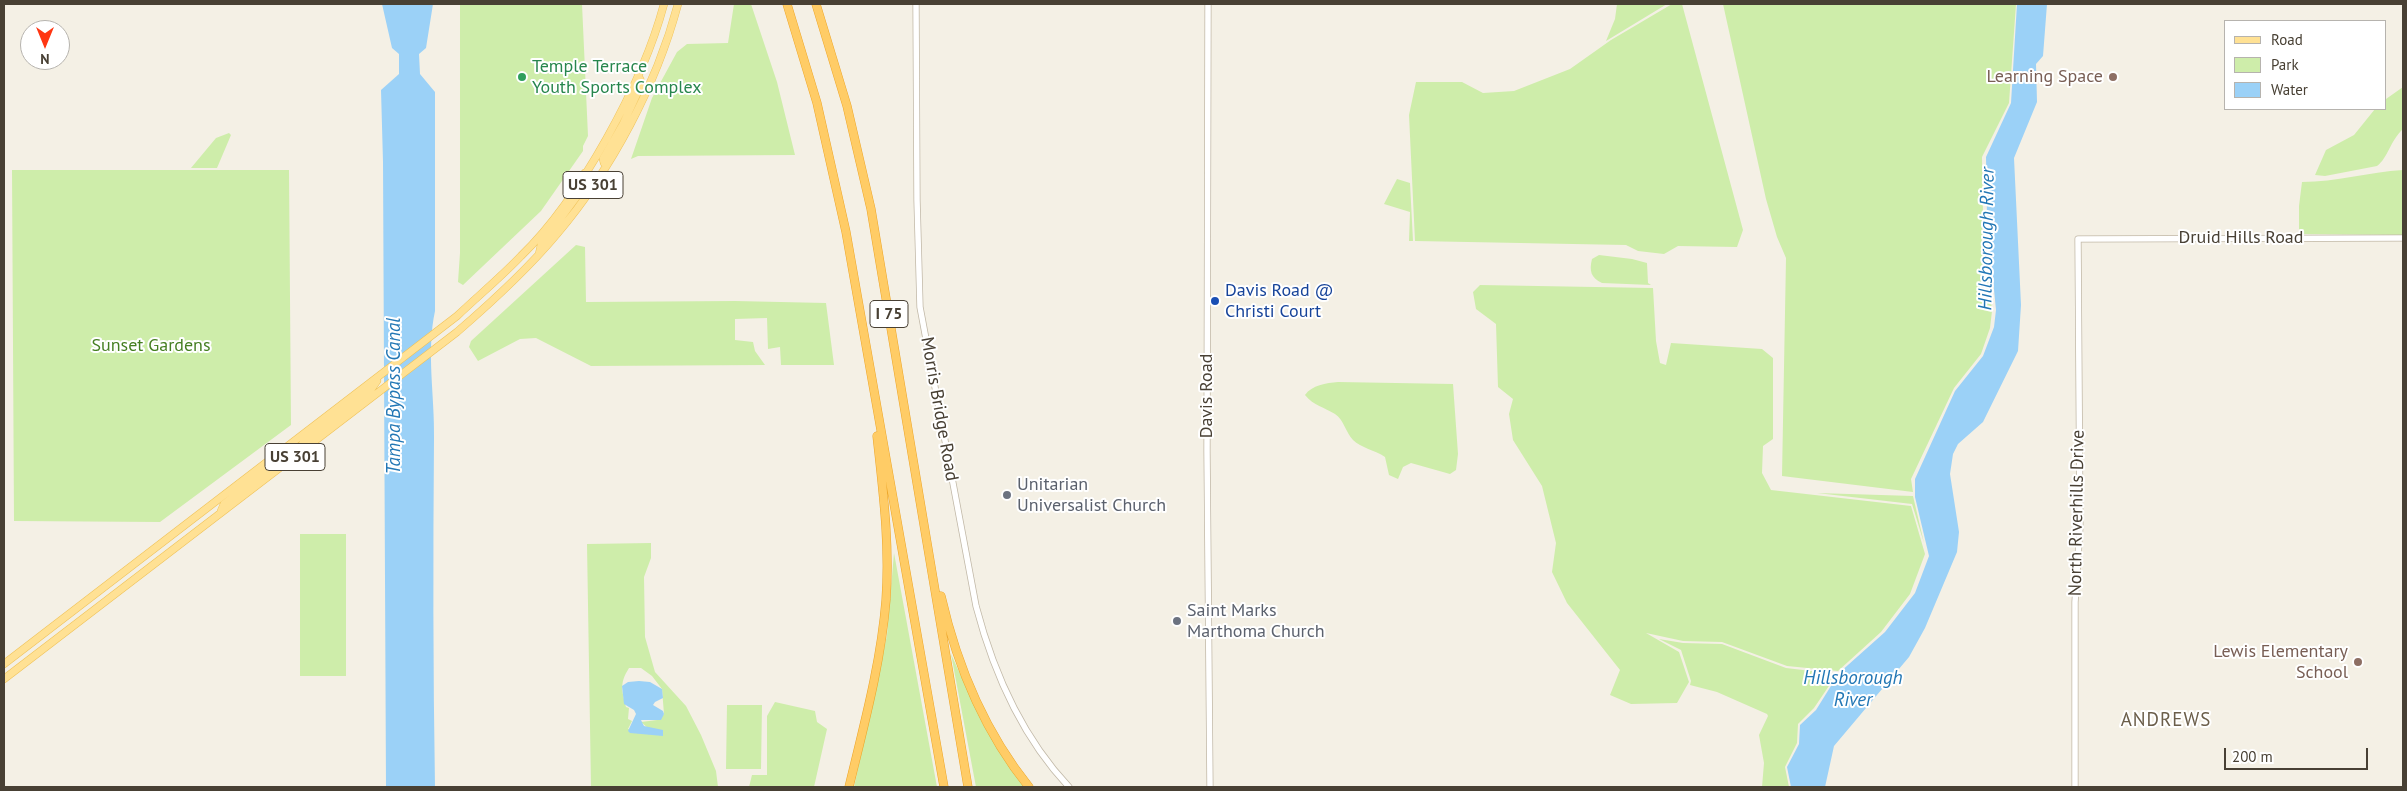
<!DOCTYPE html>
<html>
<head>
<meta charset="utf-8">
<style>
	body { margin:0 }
	#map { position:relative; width:2407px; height:791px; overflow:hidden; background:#f4f0e5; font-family:"PT Sans",sans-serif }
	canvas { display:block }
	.frame { position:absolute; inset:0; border:5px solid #484034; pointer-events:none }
	.legend { position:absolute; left:2224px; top:20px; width:162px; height:90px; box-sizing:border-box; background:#fff; border:1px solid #b6b3ae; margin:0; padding:6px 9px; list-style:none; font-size:15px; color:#484034 }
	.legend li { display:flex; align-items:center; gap:10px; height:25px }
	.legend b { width:25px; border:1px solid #b6b3ae }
	.north { position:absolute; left:20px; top:20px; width:50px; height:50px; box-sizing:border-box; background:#fff; border:1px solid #b6b3ae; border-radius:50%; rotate:180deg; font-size:14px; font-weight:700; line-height:20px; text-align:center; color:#484034 }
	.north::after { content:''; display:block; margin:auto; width:18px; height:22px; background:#ff3612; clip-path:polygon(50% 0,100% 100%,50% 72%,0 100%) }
	.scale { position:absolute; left:2224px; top:748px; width:144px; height:22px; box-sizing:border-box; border:2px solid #484034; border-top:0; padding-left:6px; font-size:15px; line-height:18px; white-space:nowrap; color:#484034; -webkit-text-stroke:4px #fff; paint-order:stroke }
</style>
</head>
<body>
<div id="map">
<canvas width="2407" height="791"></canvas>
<div class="frame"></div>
<ul class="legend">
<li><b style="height:6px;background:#ffe194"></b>Road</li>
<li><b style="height:14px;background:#ceedaa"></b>Park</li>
<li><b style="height:14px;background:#9bd1f7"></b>Water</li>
</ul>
<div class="north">N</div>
<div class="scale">200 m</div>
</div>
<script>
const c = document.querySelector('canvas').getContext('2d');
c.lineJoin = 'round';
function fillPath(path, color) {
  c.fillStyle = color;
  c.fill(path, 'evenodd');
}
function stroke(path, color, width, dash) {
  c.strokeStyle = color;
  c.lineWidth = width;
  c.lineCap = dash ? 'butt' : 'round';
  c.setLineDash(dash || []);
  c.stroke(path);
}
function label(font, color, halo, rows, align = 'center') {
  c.font = font + ' "PT Sans",sans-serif';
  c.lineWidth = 4;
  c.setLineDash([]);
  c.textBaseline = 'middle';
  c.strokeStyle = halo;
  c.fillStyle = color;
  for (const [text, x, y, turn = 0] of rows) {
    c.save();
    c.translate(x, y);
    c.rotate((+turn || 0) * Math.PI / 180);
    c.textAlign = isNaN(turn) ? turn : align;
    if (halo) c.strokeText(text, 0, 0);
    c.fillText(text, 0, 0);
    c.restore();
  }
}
fillPath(new Path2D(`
	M 460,4 L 582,4 L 588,136 L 583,146 L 583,151 L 541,211 L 463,285 L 458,282 L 460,253 Z
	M 734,4 L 751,4 L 777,82 L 795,155 L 638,156 L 631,159 L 652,98 L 677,52 L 687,44 L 728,43 Z
	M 1617,4 L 1667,4 L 1606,41 L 1615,19 Z
	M 1672,4 L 1682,4 L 1743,230 L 1737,247 L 1678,246 L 1664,254 L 1638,251 L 1626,245 L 1415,241 L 1409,115 L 1416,82 L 1462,82 L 1483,93 L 1514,91 L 1570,69 L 1611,40 Z
	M 1723,4 L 2016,4 L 2009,103 L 1982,157 L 1983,215 L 1992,311 L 1990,328 L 1981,354 L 1954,388 L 1911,479 L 1913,492 L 1782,476 L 1786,258 L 1777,237 L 1766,199 Z
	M 2403,87 L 2403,129 C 2390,141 2388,158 2377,166 L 2325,176 L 2315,175 L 2326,150 L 2354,135 L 2375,109 L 2386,109 L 2386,99 Z
	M 229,133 L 231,135 L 217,168 L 191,168 L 216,138 Z
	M 12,170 L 289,170 L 291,425 L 160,522 L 14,521 Z
	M 2403,170 L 2403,235 L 2299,234 L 2299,206 L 2302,182 C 2336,182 2369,172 2403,170 Z
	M 1397,179 L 1410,183 L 1413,241 L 1409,241 L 1410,212 L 1384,204 Z
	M 576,245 L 585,247 L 586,302 L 735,301 L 826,303 L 834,365 L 781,365 L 780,347 L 768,349 L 767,318 L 735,319 L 735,340 L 753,342 L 755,351 L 765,365 L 591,366 L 536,338 L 520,339 L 478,361 L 469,347 L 471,341 Z
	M 1599,255 L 1632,259 L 1647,263 L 1648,283 L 1651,285 L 1602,283 C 1591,278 1589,271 1592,259 Z
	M 1480,285 L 1653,288 L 1656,341 L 1660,363 L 1666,365 L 1671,343 L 1762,349 L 1773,358 L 1773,439 L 1763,446 L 1762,473 L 1771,490 L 1911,506 L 1925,554 L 1910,594 L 1881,632 L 1838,671 L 1787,666 L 1722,642 L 1683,641 L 1646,633 L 1679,652 L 1689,682 L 1677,703 L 1631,704 L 1610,695 L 1620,670 L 1567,603 L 1552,572 L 1556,543 L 1542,486 L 1513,440 L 1509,414 L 1513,399 L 1498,387 L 1496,324 L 1476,309 L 1473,292 Z
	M 1338,382 L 1453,384 L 1458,454 L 1456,470 L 1450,474 L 1411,463 L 1403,467 L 1398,479 L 1389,475 L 1385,457 C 1375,450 1361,448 1353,440 C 1346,433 1344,420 1335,414 C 1324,407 1314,406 1305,395 C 1312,385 1326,383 1338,382 Z
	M 1817,493 L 1913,496 L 1924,543 L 1912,504 Z
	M 300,534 L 346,534 L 346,676 L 300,676 Z
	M 651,543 L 651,558 L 644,577 L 645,637 L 655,672 L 686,706 L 701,735 L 716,771 L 718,787 L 591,787 L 587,544 ZM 629,668 L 641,668 L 652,676 L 662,689 L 664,714 L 657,720 L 641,722 L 649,729 L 658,729 L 628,729 L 632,721 L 628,719 L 629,708 L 626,707 C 622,690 619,684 629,668 Z
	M 894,553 L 937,787 L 854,787 L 887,635 Z
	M 1659,639 L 1683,643 L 1722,644 L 1786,668 L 1837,674 L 1814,708 L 1798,724 L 1797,743 L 1785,767 L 1789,787 L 1762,787 L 1764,763 L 1759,735 L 1768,716 L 1767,714 L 1717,692 L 1690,685 L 1691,681 L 1681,650 Z
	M 951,654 L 983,724 L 1004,759 L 1024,787 L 976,787 Z
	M 775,702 L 815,711 L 817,722 L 827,729 L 814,787 L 749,787 L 752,775 L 767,775 L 767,716 Z
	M 727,705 L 762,705 L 761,769 L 726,769 Z`), '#ceedaa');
fillPath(new Path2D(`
	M 382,4 L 433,4 L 426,48 L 419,54 L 420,74 L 435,92 L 435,311 C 426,352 435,397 434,439 C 433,555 433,671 435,787 L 386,787 L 383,162 L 381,90 L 399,74 L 399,54 L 392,48 Z
	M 2017,4 L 2047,4 L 2043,56 L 2036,64 L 2037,102 L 2014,158 L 2021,305 L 2018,351 L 1983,422 L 1958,444 L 1953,454 L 1950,474 L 1959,532 L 1957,552 L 1925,628 L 1909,657 L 1834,746 L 1825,787 L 1791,787 L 1787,767 L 1799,744 L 1800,725 L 1816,710 L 1839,673 L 1885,632 L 1915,593 L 1929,556 L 1915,497 L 1915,479 L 1955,391 L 1983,356 L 1994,327 L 1996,310 L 1987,218 L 1986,157 L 2011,103 Z
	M 639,681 L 650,682 L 662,689 L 663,698 L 655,702 L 653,705 L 663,711 L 664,714 L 661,720 L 641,720 L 644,726 L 663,730 L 663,736 L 630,733 L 628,731 L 636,714 L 634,710 L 624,704 L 622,686 L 628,682 Z`), '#9bd1f7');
const minor = new Path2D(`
	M 916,4 L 917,200 L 920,307 L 976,606 C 993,671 1022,737 1069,787
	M 1208,4 L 1207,451 L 1210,787
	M 2075,787 L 2075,602 L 2080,527 L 2078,239 L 2403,238`);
const major = new Path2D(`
	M 607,165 L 604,163 L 603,159 L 623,124 L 642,83 L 638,75
	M 539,254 L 541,245 L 586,184 L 585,173
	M 297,454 L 303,443 L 370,391 L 377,381
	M 221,511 L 224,504 L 286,455 L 286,447
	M 4,664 L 457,316 C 478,296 501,277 521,256 C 580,199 643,83 664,4
	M 4,679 L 457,332 C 493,301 527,270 557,234 C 612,169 656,86 678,4`);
const highway = new Path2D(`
	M 787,4 L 817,103 L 846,232 L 944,787
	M 816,4 L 847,106 L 871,209 L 968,787
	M 941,596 C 957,666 984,731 1029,787
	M 849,787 C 864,725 881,663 886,600 C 890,544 883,491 877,436`);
stroke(minor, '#c1b8a7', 7);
stroke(major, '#efc258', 8);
stroke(highway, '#eca427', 9);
stroke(minor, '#fff', 5.5);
stroke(major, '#ffe194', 7);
stroke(highway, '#fc6', 8);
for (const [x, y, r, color] of [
	[522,77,5,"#2e9e5b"],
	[2113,77,5,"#8d6e63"],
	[1215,301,5,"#1a4fb4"],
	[1007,495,5,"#6b7280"],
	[1177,621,5,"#6b7280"],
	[2358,662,5,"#8d6e63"]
]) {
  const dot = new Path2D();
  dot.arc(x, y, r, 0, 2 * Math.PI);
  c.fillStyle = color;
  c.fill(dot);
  stroke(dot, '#fff', 2);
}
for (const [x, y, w] of [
	[593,185,60],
	[889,314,38],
	[295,457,60]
]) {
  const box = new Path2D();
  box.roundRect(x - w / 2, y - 13.5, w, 27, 4);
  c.fillStyle = '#fff';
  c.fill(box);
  stroke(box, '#484034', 1);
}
label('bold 16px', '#484034', null, [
	["US 301",593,185],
	["I 75",889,314],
	["US 301",295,457]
]);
label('18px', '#27864d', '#fff', [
	["Temple Terrace",532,67],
	["Youth Sports Complex",532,88]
], 'left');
label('18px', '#785e54', '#fff', [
	["Learning Space",2103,77],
	["Lewis Elementary",2348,652],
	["School",2348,673]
], 'right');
label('18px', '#484034', '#fff', [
	["Druid Hills Road",2241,238],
	["Davis Road",1207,396,-90],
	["Morris Bridge Road",939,409,80],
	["North Riverhills Drive",2077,513,-89]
]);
label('18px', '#164399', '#fff', [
	["Davis Road @",1225,291],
	["Christi Court",1225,312]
], 'left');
label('18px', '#457f21', '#fff', [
	["Sunset Gardens",151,346]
]);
label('18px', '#5b616d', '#fff', [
	["Unitarian",1017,485],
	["Universalist Church",1017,506],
	["Saint Marks",1187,611],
	["Marthoma Church",1187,632]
], 'left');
label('italic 19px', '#2277b5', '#fff', [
	["Hillsborough River",1987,239,-89],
	["Tampa Bypass Canal",395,396,-90],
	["Hillsborough",1853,679],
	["River",1853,701]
]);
c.letterSpacing = '1px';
label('19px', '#6b5e4a', '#fff', [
	["ANDREWS",2166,721]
]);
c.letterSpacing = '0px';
</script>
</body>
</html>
